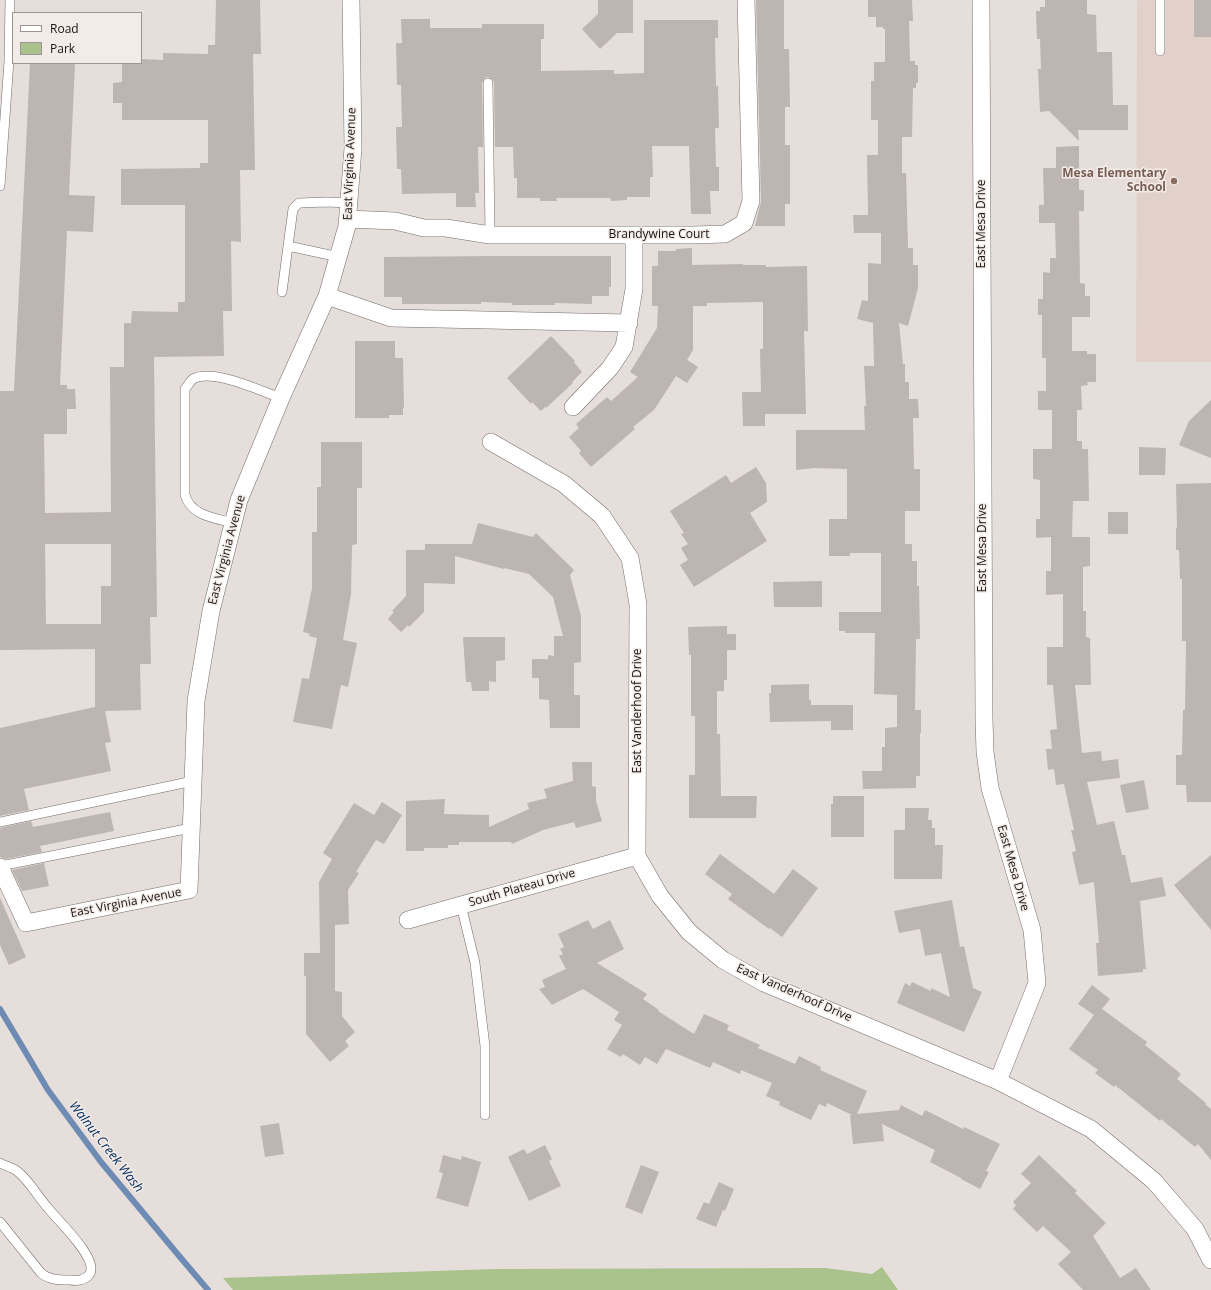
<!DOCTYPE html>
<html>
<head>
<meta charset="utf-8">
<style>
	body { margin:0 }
	#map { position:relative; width:1211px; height:1290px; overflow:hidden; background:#e6deda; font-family:"Open Sans",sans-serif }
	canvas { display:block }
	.legend { position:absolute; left:12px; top:12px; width:130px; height:52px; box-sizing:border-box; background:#f3ebe7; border:1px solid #9b9593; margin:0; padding:5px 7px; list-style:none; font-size:12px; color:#181514 }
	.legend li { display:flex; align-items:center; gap:8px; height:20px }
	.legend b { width:20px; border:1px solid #9b9593 }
</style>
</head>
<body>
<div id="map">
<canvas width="1211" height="1290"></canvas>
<ul class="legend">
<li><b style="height:5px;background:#fff"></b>Road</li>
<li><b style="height:11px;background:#aac28b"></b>Park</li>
</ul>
</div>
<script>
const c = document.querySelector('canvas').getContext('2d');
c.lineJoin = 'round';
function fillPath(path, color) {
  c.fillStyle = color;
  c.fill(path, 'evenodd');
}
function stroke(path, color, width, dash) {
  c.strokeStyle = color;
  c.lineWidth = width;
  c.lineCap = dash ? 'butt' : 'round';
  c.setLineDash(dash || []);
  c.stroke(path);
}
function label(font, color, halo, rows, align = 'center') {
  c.font = font + ' "Open Sans",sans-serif';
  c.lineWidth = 3;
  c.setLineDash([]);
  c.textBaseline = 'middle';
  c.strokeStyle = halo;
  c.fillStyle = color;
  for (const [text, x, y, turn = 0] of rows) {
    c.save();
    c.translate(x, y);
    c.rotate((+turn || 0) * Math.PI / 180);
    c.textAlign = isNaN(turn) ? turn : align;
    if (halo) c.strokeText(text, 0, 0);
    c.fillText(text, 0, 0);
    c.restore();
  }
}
fillPath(new Path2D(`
	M 1137,0 L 1211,0 L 1211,362 L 1136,362 Z`), '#e2d1cb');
fillPath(new Path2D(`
	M 882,1267 L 898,1290 L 233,1290 L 223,1278 L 496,1269 L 825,1268 L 872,1274 Z`), '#aac28b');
stroke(new Path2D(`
	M 0,1009 L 48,1090 L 101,1162 L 180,1257 L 208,1290`), '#6e8bb4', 6);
fillPath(new Path2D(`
	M 216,0 L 260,0 L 261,54 L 253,54 L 255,170 L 240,170 L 241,242 L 231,241 L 232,311 L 223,311 L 224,356 L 154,357 L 157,617 L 150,617 L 151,664 L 140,664 L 141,710 L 105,711 L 111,742 L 105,743 L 111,771 L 24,789 L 29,810 L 0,816 L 0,728 L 95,707 L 95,649 L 0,650 L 0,391 L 14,391 L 30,63 L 75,63 L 69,195 L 95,196 L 93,232 L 67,231 L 60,385 L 67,385 L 67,389 L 75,389 L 76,409 L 67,409 L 67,434 L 44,434 L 45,513 L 111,512 L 110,367 L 124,367 L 124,323 L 131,323 L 132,311 L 178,312 L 178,302 L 185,302 L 185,205 L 121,205 L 121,169 L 200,168 L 200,163 L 208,163 L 208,120 L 122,120 L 122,103 L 113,103 L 113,83 L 122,82 L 122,63 L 141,63 L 141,59 L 163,60 L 163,53 L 208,54 L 208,45 L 215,45 ZM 45,544 L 111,544 L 111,586 L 101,586 L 101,624 L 46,624 Z
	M 598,0 L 633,0 L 633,33 L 617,33 L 600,49 L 582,29 L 598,14 Z
	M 756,0 L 784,0 L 784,49 L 789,49 L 790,107 L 785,107 L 785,145 L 790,145 L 790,204 L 785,204 L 785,226 L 755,226 L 761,201 Z
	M 868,0 L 912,0 L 913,21 L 909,21 L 910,61 L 915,61 L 915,65 L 918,65 L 918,83 L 916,83 L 916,88 L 913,88 L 912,137 L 902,137 L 902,173 L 906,173 L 908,248 L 913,248 L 913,265 L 918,265 L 918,288 L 908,326 L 899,323 L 903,364 L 905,364 L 905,382 L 909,382 L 909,399 L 918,399 L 919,418 L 913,418 L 914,469 L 920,469 L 920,511 L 905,511 L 905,544 L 912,544 L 912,561 L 917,561 L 917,586 L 919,586 L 920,639 L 916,639 L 915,710 L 921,710 L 921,733 L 920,733 L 920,776 L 916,776 L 916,788 L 863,789 L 862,771 L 882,771 L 882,747 L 885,747 L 885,728 L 897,727 L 897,695 L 874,694 L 875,633 L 845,633 L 845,631 L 839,631 L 839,612 L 881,612 L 881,553 L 850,553 L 850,556 L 829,556 L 829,519 L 847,519 L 847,469 L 814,468 L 796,470 L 796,430 L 865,430 L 864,406 L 866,406 L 864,366 L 874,366 L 873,323 L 857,319 L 862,300 L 868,301 L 868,263 L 881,264 L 881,233 L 854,233 L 853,215 L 868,215 L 867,155 L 878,155 L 878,120 L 871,120 L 871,81 L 874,81 L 874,62 L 885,62 L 885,29 L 883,29 L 883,27 L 876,27 L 876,17 L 868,17 Z
	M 1045,0 L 1087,0 L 1087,14 L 1096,15 L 1097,52 L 1112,52 L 1113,105 L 1128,105 L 1128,130 L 1078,130 L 1079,141 L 1049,111 L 1040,112 L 1038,69 L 1041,69 L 1040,39 L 1037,39 L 1036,11 L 1040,11 L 1040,7 L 1045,7 Z
	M 1194,0 L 1211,0 L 1211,37 L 1194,37 Z
	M 401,19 L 430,19 L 430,28 L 482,28 L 482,24 L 544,24 L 544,39 L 541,39 L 541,71 L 614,70 L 614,74 L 644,73 L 644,20 L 718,20 L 718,38 L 715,38 L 716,86 L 718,86 L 719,128 L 715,128 L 716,167 L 719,167 L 719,191 L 710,191 L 711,214 L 691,214 L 689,146 L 652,146 L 653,177 L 650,177 L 650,197 L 627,197 L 627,200 L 611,201 L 610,198 L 556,198 L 557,201 L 540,201 L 540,198 L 517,198 L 517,178 L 514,178 L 513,147 L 495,147 L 494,83 L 493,80 L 488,77 L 485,78 L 482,83 L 483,147 L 478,147 L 479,193 L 475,193 L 476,207 L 456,207 L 456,193 L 402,194 L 401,169 L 397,169 L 396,127 L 402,127 L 401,85 L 397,85 L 396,43 L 402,43 Z
	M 1079,146 L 1079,190 L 1084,190 L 1084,211 L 1079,211 L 1080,283 L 1085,284 L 1085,296 L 1090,296 L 1090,317 L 1072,317 L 1072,351 L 1087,351 L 1087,354 L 1096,354 L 1096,382 L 1087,382 L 1088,385 L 1081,386 L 1082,410 L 1077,410 L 1077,441 L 1082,441 L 1082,449 L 1088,449 L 1089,501 L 1073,501 L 1072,537 L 1090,537 L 1090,566 L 1083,567 L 1083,611 L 1086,611 L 1086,637 L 1090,638 L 1091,685 L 1075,685 L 1082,753 L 1101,751 L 1102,761 L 1118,759 L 1120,778 L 1087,782 L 1097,825 L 1114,821 L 1122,855 L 1125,855 L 1131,883 L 1162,877 L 1166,896 L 1140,901 L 1146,969 L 1143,969 L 1143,972 L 1098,976 L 1096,943 L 1099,943 L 1094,882 L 1079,885 L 1072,852 L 1076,851 L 1071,830 L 1074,830 L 1064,784 L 1056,785 L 1054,769 L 1048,770 L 1046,749 L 1052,749 L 1050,730 L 1057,729 L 1053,685 L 1047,685 L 1047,647 L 1063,647 L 1063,594 L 1046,595 L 1046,571 L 1051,571 L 1051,537 L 1036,538 L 1036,519 L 1040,519 L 1040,480 L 1033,479 L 1033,449 L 1052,449 L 1052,410 L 1038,410 L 1038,391 L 1046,391 L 1046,358 L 1042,358 L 1042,315 L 1038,315 L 1038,299 L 1043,299 L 1043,272 L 1050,273 L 1050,258 L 1056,258 L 1055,223 L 1039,223 L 1039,205 L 1044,205 L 1043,168 L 1056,168 L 1056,147 Z
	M 692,248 L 692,265 L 743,264 L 743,265 L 766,265 L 766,267 L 807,266 L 808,331 L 804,331 L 806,414 L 765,414 L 765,426 L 743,426 L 742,392 L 761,392 L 760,349 L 763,349 L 763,302 L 707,303 L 707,306 L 693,306 L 693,350 L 687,360 L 698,367 L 687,383 L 676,376 L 654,410 L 633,427 L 635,429 L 591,467 L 579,453 L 581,451 L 569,437 L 579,428 L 576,424 L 607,397 L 611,401 L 638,377 L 630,372 L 657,328 L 658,306 L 652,306 L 652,266 L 658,266 L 658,251 L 676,251 L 676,249 Z
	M 491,256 L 611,256 L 611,287 L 609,287 L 609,296 L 592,296 L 592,304 L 555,303 L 555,305 L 512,305 L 512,303 L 481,302 L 481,304 L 402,304 L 402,297 L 384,297 L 384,257 Z
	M 551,336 L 575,361 L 574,362 L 582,372 L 572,382 L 573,383 L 546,408 L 545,407 L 541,411 L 532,402 L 531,404 L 507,378 Z
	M 355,341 L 395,341 L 395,358 L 403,358 L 404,408 L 403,408 L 403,415 L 389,415 L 389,418 L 355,418 Z
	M 1211,400 L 1211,458 L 1179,445 L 1189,421 Z
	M 321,442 L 362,442 L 362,488 L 357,488 L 357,544 L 352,545 L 351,594 L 343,640 L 357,643 L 348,687 L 341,685 L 332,729 L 293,722 L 302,678 L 309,679 L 317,638 L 309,636 L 310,634 L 303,632 L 312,588 L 312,532 L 317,532 L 317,487 L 321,487 Z
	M 1139,447 L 1166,448 L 1165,475 L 1139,475 Z
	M 756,467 L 766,483 L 767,502 L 750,513 L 767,541 L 694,587 L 680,565 L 688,560 L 681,548 L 688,544 L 681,534 L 684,533 L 670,511 L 726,475 L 731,483 Z
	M 1211,483 L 1211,802 L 1187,802 L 1186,785 L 1176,785 L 1176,755 L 1182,755 L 1183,710 L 1185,710 L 1186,641 L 1182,641 L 1182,579 L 1180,579 L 1179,550 L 1176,550 L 1176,528 L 1177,528 L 1176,484 Z
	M 1108,512 L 1128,512 L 1128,534 L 1108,534 Z
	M 478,523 L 533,537 L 536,533 L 574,570 L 570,575 L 581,616 L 581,662 L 574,663 L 574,695 L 580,695 L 580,728 L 550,728 L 549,700 L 539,699 L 539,678 L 532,678 L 532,659 L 548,659 L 548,655 L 554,656 L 554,636 L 563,636 L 553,597 L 529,574 L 504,568 L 504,569 L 455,556 L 455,584 L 424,583 L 424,612 L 409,627 L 408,625 L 401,632 L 388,619 L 394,612 L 392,611 L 406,596 L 406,550 L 425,550 L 425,544 L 472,544 Z
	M 822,581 L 822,607 L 774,607 L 773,582 Z
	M 727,626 L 727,634 L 736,634 L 736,650 L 727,650 L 727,680 L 724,680 L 724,691 L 717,691 L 717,734 L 720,734 L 721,796 L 757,796 L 756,818 L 689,818 L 689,775 L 695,775 L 695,716 L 691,716 L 691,655 L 689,655 L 688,627 Z
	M 463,637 L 505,637 L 505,660 L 496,661 L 496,682 L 489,681 L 489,691 L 472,691 L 471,682 L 466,682 Z
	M 809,684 L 809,700 L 811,700 L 811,705 L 853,705 L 853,730 L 831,730 L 831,721 L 770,722 L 769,693 L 771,693 L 771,685 Z
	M 572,762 L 592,762 L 592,786 L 596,787 L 596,801 L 602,821 L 576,828 L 574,822 L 543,830 L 512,844 L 511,842 L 459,842 L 459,845 L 448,845 L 448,848 L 424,848 L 424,851 L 406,851 L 406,801 L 445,799 L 444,814 L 489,815 L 489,827 L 529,809 L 527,803 L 547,798 L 544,789 L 573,781 Z
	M 1144,780 L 1149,809 L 1126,813 L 1120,785 Z
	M 833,796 L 864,796 L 864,837 L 831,837 L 831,804 L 833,804 Z
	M 382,802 L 402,815 L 384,844 L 376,840 L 356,872 L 359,873 L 348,890 L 349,924 L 335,925 L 335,991 L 342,992 L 342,1016 L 355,1032 L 345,1041 L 349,1046 L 330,1062 L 306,1034 L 306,976 L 304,976 L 304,953 L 320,953 L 319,882 L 332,859 L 323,853 L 354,803 L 374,815 Z
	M 905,808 L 929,808 L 928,820 L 932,820 L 932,828 L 935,828 L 935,845 L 943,845 L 942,879 L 894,879 L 894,830 L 905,830 Z
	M 110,812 L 114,831 L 40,846 L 42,852 L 6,859 L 0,857 L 0,828 L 31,821 L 33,827 Z
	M 720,854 L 774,894 L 793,869 L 818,888 L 782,937 L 770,928 L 769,929 L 728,899 L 732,894 L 705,874 Z
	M 1211,855 L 1211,930 L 1174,885 Z
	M 44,863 L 49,886 L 22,891 L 12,870 Z
	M 0,898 L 26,957 L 9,965 L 0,945 Z
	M 952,900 L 960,947 L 964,946 L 973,988 L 982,992 L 964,1032 L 897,1003 L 905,983 L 910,986 L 912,982 L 931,991 L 931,988 L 950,997 L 941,953 L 925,956 L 920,929 L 899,933 L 894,911 Z
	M 588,920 L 593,929 L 610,920 L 624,949 L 597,963 L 647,994 L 643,999 L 659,1010 L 658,1011 L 694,1034 L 704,1014 L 729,1025 L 727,1030 L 760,1045 L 758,1048 L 795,1064 L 799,1056 L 821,1067 L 820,1070 L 867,1091 L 857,1114 L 899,1110 L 901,1105 L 922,1116 L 925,1110 L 963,1129 L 964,1127 L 1000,1144 L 986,1171 L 989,1172 L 980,1189 L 961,1179 L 961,1178 L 930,1162 L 935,1150 L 882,1124 L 884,1141 L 853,1144 L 850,1115 L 852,1115 L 827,1103 L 826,1107 L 819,1104 L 811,1120 L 779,1105 L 780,1102 L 766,1096 L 772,1083 L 741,1070 L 740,1074 L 713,1062 L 710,1068 L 666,1049 L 657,1064 L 645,1057 L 640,1065 L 623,1054 L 621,1057 L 607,1049 L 622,1025 L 614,1020 L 619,1012 L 583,989 L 552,1005 L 539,989 L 545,987 L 542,980 L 566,969 L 559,956 L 563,954 L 560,949 L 564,947 L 558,934 Z
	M 1092,985 L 1110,999 L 1102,1009 L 1147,1042 L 1145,1045 L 1181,1074 L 1177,1079 L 1206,1103 L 1205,1104 L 1211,1109 L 1211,1160 L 1198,1144 L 1195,1147 L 1161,1119 L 1160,1121 L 1115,1085 L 1114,1087 L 1095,1073 L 1098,1070 L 1069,1049 L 1094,1015 L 1078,1004 Z
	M 279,1123 L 284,1154 L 265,1157 L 260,1126 Z
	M 545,1145 L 552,1159 L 549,1161 L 561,1186 L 529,1201 L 508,1157 L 524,1149 L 527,1154 Z
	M 443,1155 L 461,1160 L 462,1156 L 481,1162 L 468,1207 L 436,1198 L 443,1173 L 439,1172 Z
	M 1039,1155 L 1077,1191 L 1075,1193 L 1106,1223 L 1093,1236 L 1120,1278 L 1136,1268 L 1151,1290 L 1083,1290 L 1058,1264 L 1071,1252 L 1043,1226 L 1037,1232 L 1013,1209 L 1016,1205 L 1013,1202 L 1031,1183 L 1021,1174 Z
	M 641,1165 L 659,1172 L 642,1214 L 625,1207 Z
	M 719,1182 L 734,1189 L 725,1211 L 723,1210 L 716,1227 L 696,1219 L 704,1202 L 709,1204 Z`), '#bdb5b1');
const lane = new Path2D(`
	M 1160,0 L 1160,51
	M 488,83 L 490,235
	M 0,186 L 9,61 L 10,0
	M 288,246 L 293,209 L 299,203 L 327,202 L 349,203
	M 282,292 L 288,246 L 339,257
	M 233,523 C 215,518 191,516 185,495 L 185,389 C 188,386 190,381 193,379 C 213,368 260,391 281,398
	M 0,822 L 193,781
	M 0,866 L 191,828
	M 461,905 L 475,963 L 485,1046 L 485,1115
	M 0,1163 C 5,1166 12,1167 17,1171 C 30,1181 37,1196 48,1208 C 57,1220 101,1260 89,1275 C 83,1281 77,1281 69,1280 C 59,1280 49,1280 41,1273 L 0,1222`);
const street = new Path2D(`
	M 981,0 L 984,719 L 985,752 L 990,788 L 1032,930 L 1037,983 L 998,1081
	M 348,219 L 395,221 L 424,228 L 446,228 L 490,235 L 693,235 L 725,234 L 744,223 L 751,201 L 746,0
	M 327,296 L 391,318 L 629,323
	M 573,407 L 610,368 L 624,347 L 634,289 L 634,235
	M 491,442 L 564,484 L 602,516 L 630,558 L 638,604 L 637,856 L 660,896 L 689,932 L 723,960 L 764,983 L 998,1081 L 1091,1129 L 1154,1181 L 1195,1229 L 1211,1260
	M 0,867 L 26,923 L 189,890 L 196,701 L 211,611 L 239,500 L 281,398 L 327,296 L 347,226 L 353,148 L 351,0
	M 408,920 L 637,856`);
stroke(lane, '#746c69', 10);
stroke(street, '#746c69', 18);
stroke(lane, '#fff', 9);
stroke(street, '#fff', 17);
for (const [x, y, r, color] of [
	[1174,181,4,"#8d6e63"]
]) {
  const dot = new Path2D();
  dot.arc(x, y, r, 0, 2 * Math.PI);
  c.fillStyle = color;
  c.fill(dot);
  stroke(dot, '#f3ebe7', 1.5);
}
label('12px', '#181514', '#f3ebe7', [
	["East Virginia Avenue",350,164,-88],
	["East Mesa Drive",982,224,-90],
	["Brandywine Court",659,235],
	["East Mesa Drive",983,548,-90],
	["East Virginia Avenue",227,550,-75],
	["East Vanderhoof Drive",638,711,-90],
	["East Mesa Drive",1013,868,74],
	["South Plateau Drive",522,888,-16],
	["East Virginia Avenue",126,903,-11],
	["East Vanderhoof Drive",794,993,24]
]);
label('bold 12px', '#785e54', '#f3ebe7', [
	["Mesa Elementary",1166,174],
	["School",1166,188]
], 'right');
label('italic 13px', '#073063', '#f3ebe7', [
	["Walnut Creek Wash",106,1147,52]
]);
</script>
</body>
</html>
